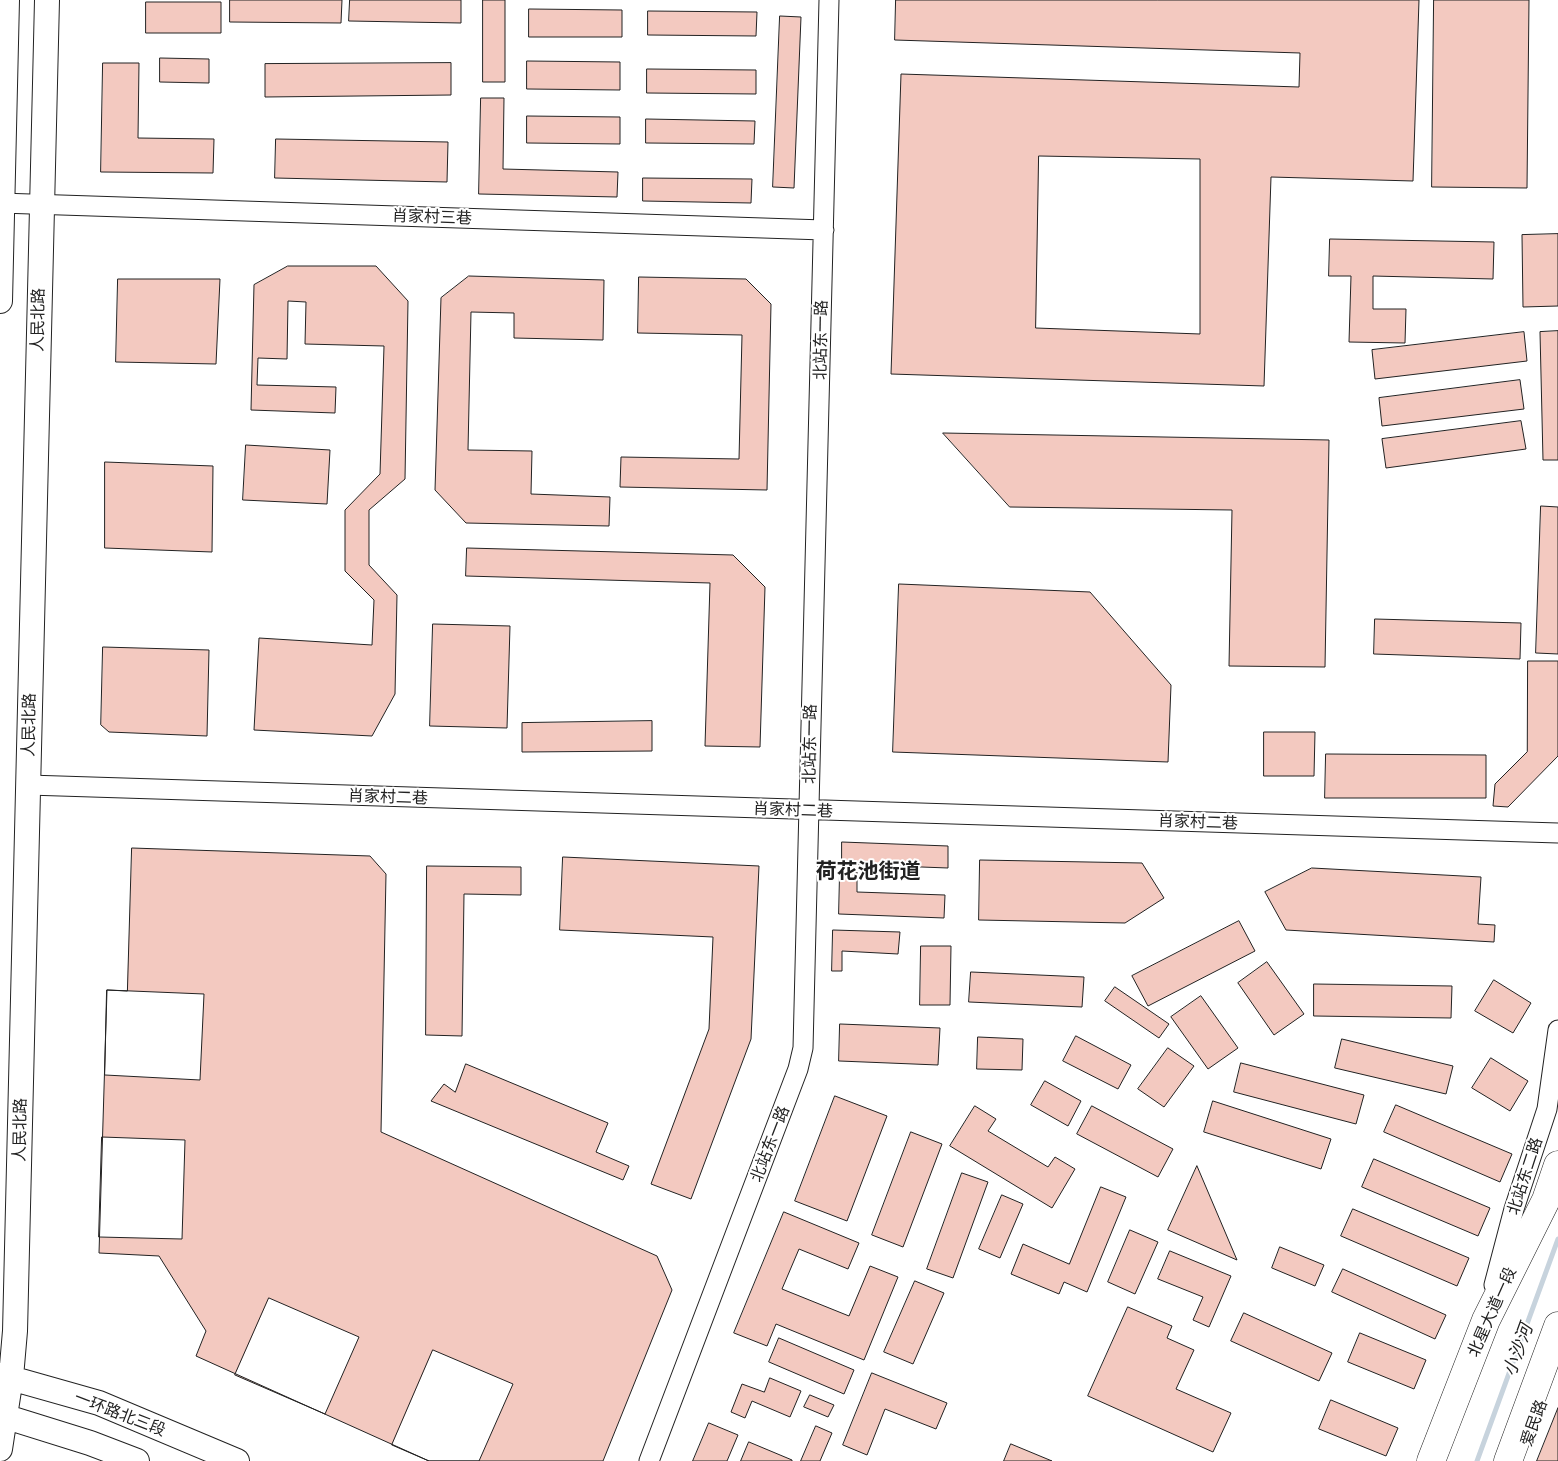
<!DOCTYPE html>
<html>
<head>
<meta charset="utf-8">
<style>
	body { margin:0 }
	canvas { display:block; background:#fff }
</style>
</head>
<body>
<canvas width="1558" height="1461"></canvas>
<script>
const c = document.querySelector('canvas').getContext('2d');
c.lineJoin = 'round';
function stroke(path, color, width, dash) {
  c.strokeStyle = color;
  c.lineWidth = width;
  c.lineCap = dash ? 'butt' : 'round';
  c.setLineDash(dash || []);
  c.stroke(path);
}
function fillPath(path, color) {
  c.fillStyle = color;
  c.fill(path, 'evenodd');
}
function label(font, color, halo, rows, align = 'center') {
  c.font = font + ' Lato,"Noto Sans SC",sans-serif';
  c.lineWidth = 4;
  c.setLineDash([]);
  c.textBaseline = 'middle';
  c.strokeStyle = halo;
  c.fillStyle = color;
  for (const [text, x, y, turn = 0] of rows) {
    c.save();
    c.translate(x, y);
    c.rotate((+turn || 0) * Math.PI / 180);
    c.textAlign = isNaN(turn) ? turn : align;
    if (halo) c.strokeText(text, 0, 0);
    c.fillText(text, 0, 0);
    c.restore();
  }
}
stroke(new Path2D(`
	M 1477,1461 L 1558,1239`), '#c7d3dd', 5);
const building = new Path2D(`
	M 230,0 L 342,0 L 341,23 L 230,22 Z
	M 350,0 L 461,0 L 461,23 L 349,21 Z
	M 483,0 L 505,0 L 505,82 L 483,82 Z
	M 896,0 L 1419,0 L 1413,181 L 1271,177 L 1264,386 L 891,374 L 901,74 L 1299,87 L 1300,53 L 895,40 ZM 1039,156 L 1200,159 L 1200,334 L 1036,328 Z
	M 1434,0 L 1529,0 L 1527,188 L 1432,187 Z
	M 146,2 L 221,2 L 221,33 L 146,33 Z
	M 529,9 L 622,10 L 622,37 L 529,37 Z
	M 648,11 L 757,12 L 756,36 L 648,35 Z
	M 780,16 L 801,17 L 794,188 L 773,187 Z
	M 160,58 L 209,59 L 209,83 L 160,82 Z
	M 527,61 L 620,62 L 620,90 L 527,89 Z
	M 103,63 L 139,63 L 138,138 L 214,139 L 213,173 L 101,172 Z
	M 451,63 L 451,95 L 265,97 L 265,64 Z
	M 647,69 L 756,70 L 756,94 L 647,93 Z
	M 481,98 L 504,98 L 503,169 L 618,172 L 617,197 L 479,194 Z
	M 527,116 L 620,117 L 620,144 L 527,143 Z
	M 646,119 L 755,121 L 754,144 L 646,143 Z
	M 276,139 L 448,142 L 447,182 L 275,178 Z
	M 643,178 L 752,179 L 751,203 L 643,201 Z
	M 1558,234 L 1558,306 L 1523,307 L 1522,235 Z
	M 1330,239 L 1494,242 L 1493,279 L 1373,276 L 1373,309 L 1406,309 L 1405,343 L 1349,342 L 1351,276 L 1329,276 Z
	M 288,266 L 376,266 L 408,301 L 405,479 L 369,510 L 369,565 L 397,595 L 395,694 L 372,736 L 254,730 L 259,638 L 372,645 L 374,600 L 345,571 L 345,510 L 380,474 L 384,346 L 305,344 L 306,302 L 288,301 L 287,359 L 258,358 L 257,385 L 336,387 L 335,413 L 251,410 L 254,285 Z
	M 469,276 L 604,280 L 603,340 L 514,338 L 514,313 L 471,312 L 468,450 L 532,451 L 531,494 L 610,497 L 609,526 L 466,523 L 435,490 L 441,298 Z
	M 639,277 L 746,279 L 771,304 L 767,490 L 620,487 L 621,457 L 739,459 L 742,335 L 638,333 Z
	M 118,279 L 220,279 L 216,364 L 116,362 Z
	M 1558,331 L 1558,460 L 1543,460 L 1540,332 Z
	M 1524,332 L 1527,361 L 1375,379 L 1372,350 Z
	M 1520,380 L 1524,409 L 1382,426 L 1379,398 Z
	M 1521,421 L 1526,449 L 1386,468 L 1382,439 Z
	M 943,433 L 1329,440 L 1325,667 L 1229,666 L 1232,510 L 1010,507 Z
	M 246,445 L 330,450 L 327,504 L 243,500 Z
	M 105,462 L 213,466 L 212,552 L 105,548 Z
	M 1541,506 L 1558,507 L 1558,654 L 1536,653 Z
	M 467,548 L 733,555 L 765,587 L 760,747 L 705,746 L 710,583 L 466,576 Z
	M 899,584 L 1090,592 L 1171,685 L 1168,762 L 893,752 Z
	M 1375,619 L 1521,623 L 1520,659 L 1374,654 Z
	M 433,624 L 510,626 L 507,728 L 430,726 Z
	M 103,647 L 209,650 L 207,736 L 109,732 L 101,725 Z
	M 1528,661 L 1558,661 L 1558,756 L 1508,807 L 1493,806 L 1495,784 L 1527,752 Z
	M 652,721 L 652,751 L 522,752 L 522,723 Z
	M 1264,732 L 1315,732 L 1314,776 L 1264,776 Z
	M 1326,754 L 1486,755 L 1486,798 L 1325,798 Z
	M 842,842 L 948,846 L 948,868 L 842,864 Z
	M 132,848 L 370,856 L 386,874 L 381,1132 L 657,1256 L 672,1290 L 603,1461 L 429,1461 L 196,1356 L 206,1331 L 159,1256 L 99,1253 L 107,990 L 127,991 Z
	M 563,857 L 759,866 L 751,1039 L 691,1199 L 651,1184 L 709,1029 L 713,937 L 560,930 Z
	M 980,860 L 1142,863 L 1164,898 L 1125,923 L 979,920 Z
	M 427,866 L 521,867 L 521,895 L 464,894 L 462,1036 L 426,1035 Z
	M 1312,868 L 1481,877 L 1478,924 L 1495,925 L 1494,942 L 1286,930 L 1265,892 Z
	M 840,872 L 857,872 L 857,892 L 945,895 L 944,918 L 839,914 Z
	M 1239,921 L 1255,951 L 1148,1006 L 1132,976 Z
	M 833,930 L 900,932 L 898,954 L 842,951 L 842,971 L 832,971 Z
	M 921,946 L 951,946 L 950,1005 L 920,1005 Z
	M 1267,962 L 1304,1014 L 1274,1035 L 1238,983 Z
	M 971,972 L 1084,977 L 1082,1007 L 969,1002 Z
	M 1494,980 L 1531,1003 L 1513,1033 L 1475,1011 Z
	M 1314,984 L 1452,986 L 1451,1018 L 1314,1016 Z
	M 1115,987 L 1169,1024 L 1159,1038 L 1105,1001 Z
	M 107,990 L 204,994 L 200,1080 L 105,1075 Z
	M 1201,996 L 1238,1048 L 1208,1069 L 1171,1017 Z
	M 840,1024 L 940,1028 L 938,1065 L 839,1061 Z
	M 1076,1036 L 1131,1065 L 1118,1089 L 1063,1061 Z
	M 978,1037 L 1023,1039 L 1022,1070 L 977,1069 Z
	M 1342,1039 L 1453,1066 L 1446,1094 L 1335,1068 Z
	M 1168,1048 L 1194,1066 L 1164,1107 L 1138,1089 Z
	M 1491,1058 L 1528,1081 L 1510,1111 L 1472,1088 Z
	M 1241,1063 L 1364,1095 L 1356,1124 L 1234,1092 Z
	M 466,1064 L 608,1123 L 596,1152 L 629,1166 L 623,1180 L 431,1101 L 444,1084 L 455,1092 Z
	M 1045,1081 L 1081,1101 L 1068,1126 L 1031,1105 Z
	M 835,1096 L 887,1116 L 847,1221 L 795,1201 Z
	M 1213,1101 L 1331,1139 L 1321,1169 L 1204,1132 Z
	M 1396,1105 L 1512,1154 L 1500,1182 L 1384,1132 Z
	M 975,1106 L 996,1119 L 988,1131 L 1048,1167 L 1055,1157 L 1075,1169 L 1052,1208 L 950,1146 Z
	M 1092,1106 L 1173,1149 L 1158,1177 L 1077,1134 Z
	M 911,1132 L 942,1144 L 903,1247 L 872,1235 Z
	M 102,1137 L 185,1140 L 182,1239 L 99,1237 Z
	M 1374,1159 L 1490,1208 L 1478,1236 L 1362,1187 Z
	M 1197,1166 L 1237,1260 L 1168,1230 Z
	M 962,1173 L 988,1182 L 953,1278 L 927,1269 Z
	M 1101,1187 L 1126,1197 L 1087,1292 L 1064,1282 L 1059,1294 L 1011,1274 L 1023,1244 L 1069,1264 Z
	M 1002,1195 L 1023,1204 L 1000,1258 L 979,1249 Z
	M 1353,1209 L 1469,1258 L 1457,1286 L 1341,1236 Z
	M 784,1212 L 859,1243 L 848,1269 L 799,1249 L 782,1289 L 849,1316 L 870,1266 L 898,1277 L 864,1360 L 776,1324 L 767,1346 L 734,1333 Z
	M 1130,1230 L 1158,1242 L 1135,1294 L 1108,1282 Z
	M 1280,1247 L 1324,1265 L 1315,1286 L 1272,1268 Z
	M 1170,1251 L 1231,1276 L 1209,1327 L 1193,1320 L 1203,1297 L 1158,1279 Z
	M 1343,1269 L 1446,1315 L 1435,1339 L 1332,1292 Z
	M 915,1281 L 944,1293 L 913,1364 L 884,1352 Z
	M 269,1298 L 359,1337 L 325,1414 L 235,1375 Z
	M 1128,1307 L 1172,1326 L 1167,1338 L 1194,1350 L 1176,1389 L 1231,1413 L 1213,1452 L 1088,1396 Z
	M 1244,1313 L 1332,1353 L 1319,1381 L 1231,1341 Z
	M 1360,1333 L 1426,1360 L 1414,1389 L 1348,1362 Z
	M 779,1338 L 854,1370 L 844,1394 L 769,1362 Z
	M 433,1350 L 513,1384 L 479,1461 L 429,1461 L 392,1445 Z
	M 872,1373 L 947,1403 L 936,1429 L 885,1409 L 867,1455 L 843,1445 Z
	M 770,1378 L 801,1391 L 790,1417 L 752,1401 L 745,1418 L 731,1412 L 742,1384 L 764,1392 Z
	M 810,1395 L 834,1405 L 828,1417 L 804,1407 Z
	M 1331,1400 L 1398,1428 L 1386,1456 L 1319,1429 Z
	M 1558,1408 L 1558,1461 L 1537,1461 Z
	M 709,1423 L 738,1435 L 727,1461 L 693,1461 Z
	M 816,1426 L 832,1433 L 820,1461 L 801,1461 Z
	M 749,1442 L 792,1460 L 792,1461 L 741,1461 Z
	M 1011,1444 L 1052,1461 L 1004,1461 Z`);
fillPath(building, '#f3c9c0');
stroke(building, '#222', 1);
const minor = new Path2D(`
	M 0,203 L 824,230
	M 28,785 L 1558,833
	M 1494,1285 L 1514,1209 L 1547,1109 L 1558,1030
	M 649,1461 L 798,1069 L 803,1048 L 829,0`);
const major = new Path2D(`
	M 0,301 L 7,0
	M 0,1375 L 99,1403 L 237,1461
	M 0,1415 L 90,1443 L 137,1461
	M 0,1449 L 11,1377 L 15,1331 L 47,0`);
const highway = new Path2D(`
	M 1431,1461 L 1486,1320 L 1546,1200 L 1558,1165
	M 1508,1461 L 1558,1326`);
stroke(minor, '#222', 21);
stroke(major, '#222', 26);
stroke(highway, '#222', 29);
stroke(minor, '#fff', 19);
stroke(major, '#fff', 24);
stroke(highway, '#fff', 28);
label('16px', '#222', '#fff', [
	["肖家村三巷",432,217,2],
	["人民北路",38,320,-89],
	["北站东一路",821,340,-89],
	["人民北路",29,725,-89],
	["北站东一路",810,744,-89],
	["肖家村二巷",388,797,2],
	["肖家村二巷",793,810,2],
	["肖家村二巷",1198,822,2],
	["人民北路",20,1130,-89],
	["北站东一路",770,1144,-69],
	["北站东二路",1525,1176,-72],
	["北星大道一段",1492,1312,-66],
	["一环路北三段",120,1414,21],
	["爱民路",1534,1423,-70]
]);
label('italic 18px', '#222', '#fff', [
	["小沙河",1518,1350,-70]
]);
label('bold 21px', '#222', '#fff', [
	["荷花池街道",868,871]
]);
</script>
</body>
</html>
